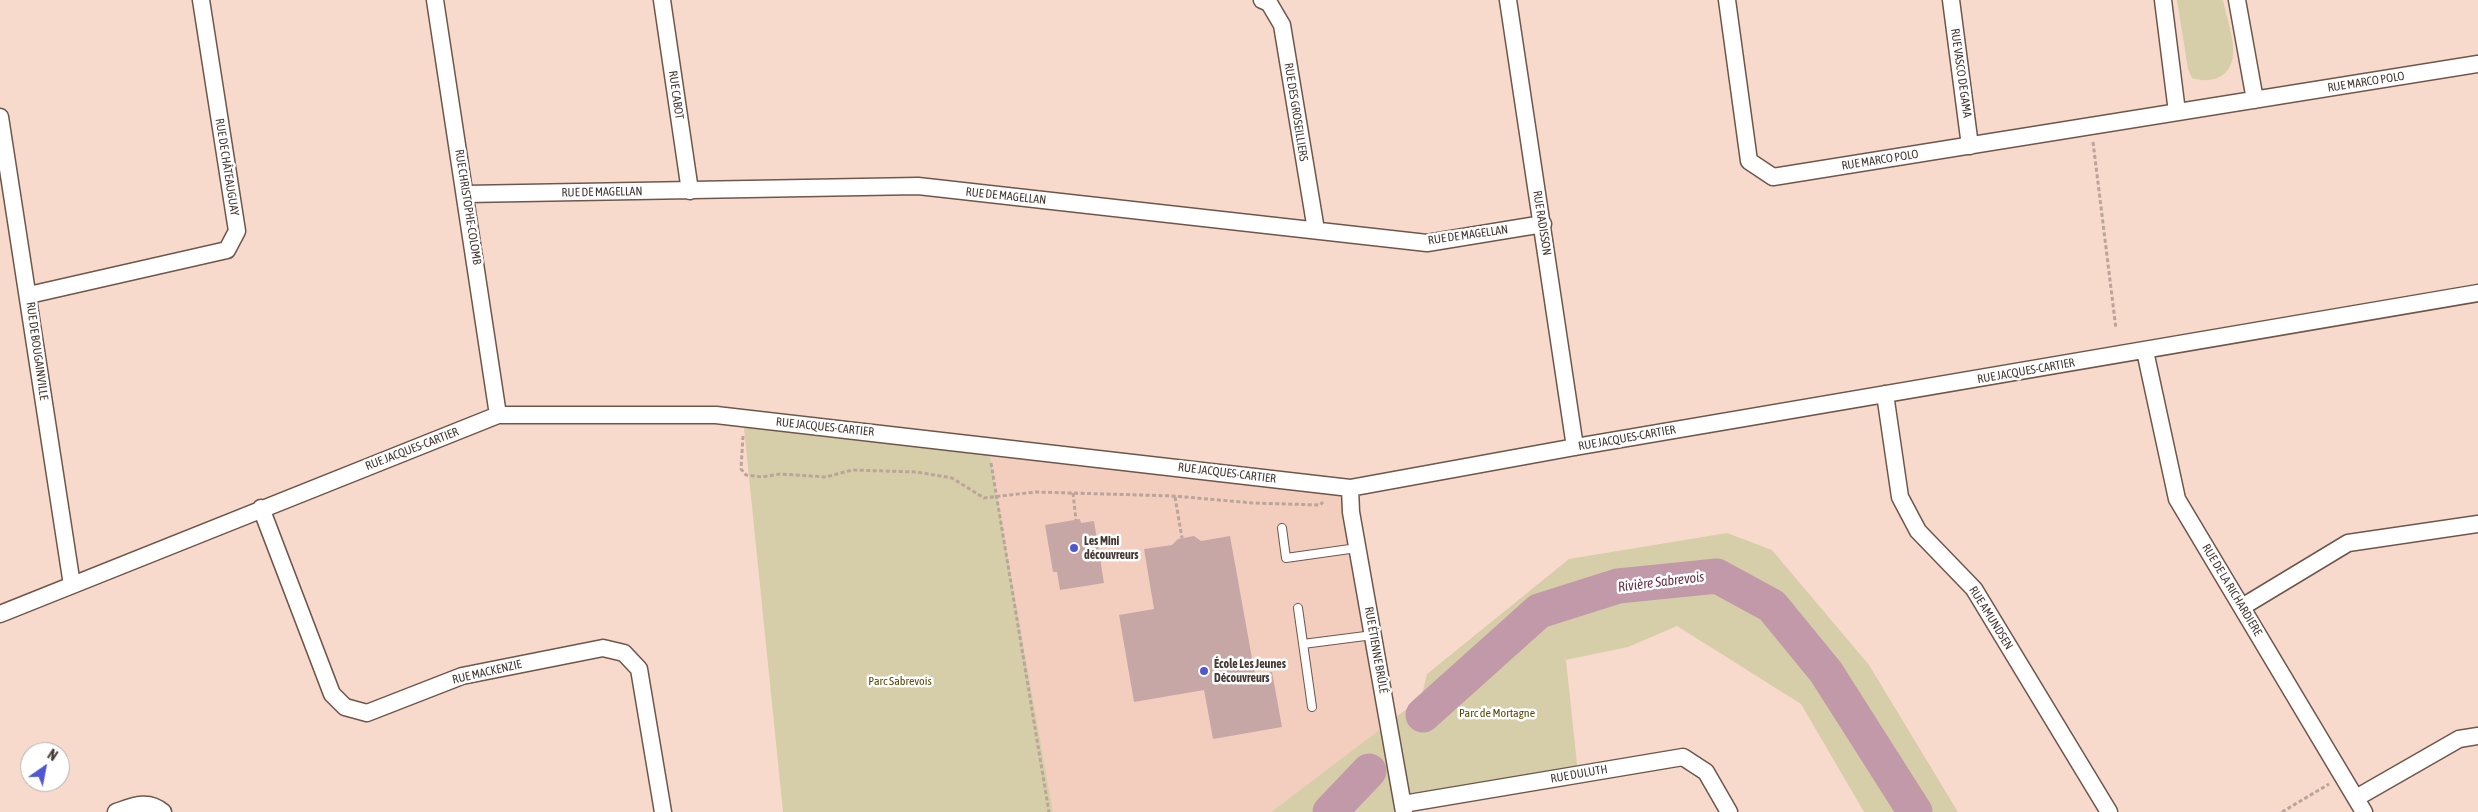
<!DOCTYPE html>
<html>
<head>
<meta charset="utf-8">
<style>
	body { margin:0 }
	#map { position:relative; width:2478px; height:812px; overflow:hidden; background:#f8dacd; font-family:"Asap Condensed",sans-serif }
	canvas { display:block }
	.north { position:absolute; left:20px; top:742px; width:50px; height:50px; box-sizing:border-box; background:#fff; border:1px solid #b5b0ae; border-radius:50%; rotate:33deg; font-size:14px; font-weight:700; line-height:20px; text-align:center; color:#453934 }
	.north::after { content:''; display:block; margin:auto; width:18px; height:22px; background:#4f58ce; clip-path:polygon(50% 0,100% 100%,50% 72%,0 100%) }
</style>
</head>
<body>
<div id="map">
<canvas width="2478" height="812"></canvas>
<div class="north">N</div>
</div>
<script>
const c = document.querySelector('canvas').getContext('2d');
c.lineJoin = 'round';
function fillPath(path, color) {
  c.fillStyle = color;
  c.fill(path, 'evenodd');
}
function stroke(path, color, width, dash) {
  c.strokeStyle = color;
  c.lineWidth = width;
  c.lineCap = dash ? 'butt' : 'round';
  c.setLineDash(dash || []);
  c.stroke(path);
}
function label(font, color, halo, rows, align = 'center') {
  c.font = font + ' "Asap Condensed",sans-serif';
  c.lineWidth = 5;
  c.setLineDash([]);
  c.textBaseline = 'middle';
  c.strokeStyle = halo;
  c.fillStyle = color;
  for (const [text, x, y, turn = 0] of rows) {
    c.save();
    c.translate(x, y);
    c.rotate((+turn || 0) * Math.PI / 180);
    c.textAlign = isNaN(turn) ? turn : align;
    if (halo) c.strokeText(text, 0, 0);
    c.fillText(text, 0, 0);
    c.restore();
  }
}
fillPath(new Path2D(`
	M 988,445 L 1350,488 L 1389,722 L 1271,812 L 1053,812 Z`), '#f3cebe');
fillPath(new Path2D(`
	M 2177,0 L 2223,0 C 2226,15 2235,41 2233,55 C 2231,78 2211,84 2192,78 L 2188,69 Z
	M 743,418 L 988,445 L 1053,812 L 783,812 Z
	M 1727,533 L 1772,550 L 1869,665 L 1958,812 L 1864,812 L 1801,704 L 1677,626 L 1628,647 L 1566,660 L 1578,774 L 1404,812 L 1271,812 L 1421,698 L 1427,674 L 1569,559 Z`), '#d6cea8');
stroke(new Path2D(`
	M 1423,715 L 1539,611 L 1618,586 L 1717,576 L 1772,606 L 1826,672 L 1915,812
	M 1330,812 L 1369,771`), '#c199a9', 35);
fillPath(new Path2D(`
	M 1080,519 L 1081,523 L 1094,521 L 1104,583 L 1060,590 L 1057,572 L 1053,572 L 1045,525 Z
	M 1194,536 L 1201,541 L 1230,536 L 1255,675 L 1272,672 L 1282,727 L 1213,739 L 1204,690 L 1134,702 L 1119,615 L 1154,609 L 1144,549 L 1172,545 L 1178,539 Z`), '#c7a7a6');
const service = new Path2D(`
	M 1282,528 L 1286,558 L 1357,548
	M 1298,608 L 1312,707
	M 1303,644 L 1373,635`);
const minor = new Path2D(`
	M 435,0 L 498,415
	M 662,0 L 690,191
	M 1262,0 L 1269,3 L 1282,25 L 1316,230
	M 1508,0 L 1575,447
	M 1727,0 L 1749,161 L 1773,177 L 2478,64
	M 1951,0 L 1970,146
	M 2163,0 L 2177,112
	M 2237,0 L 2255,100
	M 0,117 L 72,585
	M 466,194 L 918,186 L 1427,243 L 1543,224
	M 29,295 L 227,250 L 237,231 L 201,0
	M 2145,351 L 2177,499 L 2364,812
	M 1885,394 L 1900,497 L 1918,531 L 1974,589 L 2109,812
	M 1350,488 L 1351,512 L 1404,812
	M 261,508 L 332,694 L 345,707 L 367,713 L 462,676 L 603,648 L 624,653 L 639,669 L 663,812
	M 2242,607 L 2348,543 L 2478,524
	M 0,614 L 498,415 L 716,415 L 1350,488 L 1575,447 L 2478,293
	M 2356,798 L 2459,739 L 2478,736
	M 1403,804 L 1683,757 L 1706,772 L 1729,812
	M 116,812 C 133,806 148,799 163,812`);
stroke(service, '#6f564b', 10);
stroke(minor, '#6f564b', 19);
stroke(new Path2D(`
	M 2093,142 L 2116,329
	M 743,436 L 741,469 L 746,475 L 762,477 L 780,474 L 826,477 L 852,470 L 917,472 L 952,478 L 984,498 L 1036,492 L 1174,496 L 1253,503 L 1320,505 L 1323,502
	M 991,463 L 1049,812
	M 1073,493 L 1076,520
	M 1175,497 L 1182,538
	M 2282,812 L 2329,784`), '#bba499', 3, [4, 2.5]);
stroke(service, '#fff', 8);
stroke(minor, '#fff', 16);
for (const [x, y, r, color] of [
	[1074,548,5,"#4f58ce"],
	[1204,671,5,"#4f58ce"]
]) {
  const dot = new Path2D();
  dot.arc(x, y, r, 0, 2 * Math.PI);
  c.fillStyle = color;
  c.fill(dot);
  stroke(dot, '#fff', 2);
}
label('12px', '#453934', '#fff', [
	["RUE VASCO DE GAMA",1961,73,82],
	["RUE MARCO POLO",2366,82,-9],
	["RUE CABOT",676,95,82],
	["RUE DES GROSEILLIERS",1296,112,81],
	["RUE MARCO POLO",1880,160,-9],
	["RUE DE CHÂTEAUGUAY",227,167,81],
	["RUE DE MAGELLAN",602,192,-1],
	["RUE DE MAGELLAN",1006,196,6],
	["RUE CHRISTOPHE-COLOMB",468,207,81],
	["RUE RADISSON",1542,223,81],
	["RUE DE MAGELLAN",1468,235,-8],
	["RUE DE BOUGAINVILLE",37,351,82],
	["RUE JACQUES-CARTIER",2026,371,-10],
	["RUE JACQUES-CARTIER",825,427,6],
	["RUE JACQUES-CARTIER",1627,438,-10],
	["RUE JACQUES-CARTIER",412,449,-21],
	["RUE JACQUES-CARTIER",1227,473,7],
	["RUE DE LA RICHARDIERE",2232,590,59],
	["RUE AMUNDSEN",1991,618,58],
	["RUE ÉTIENNE BRÛLÉ",1376,650,80],
	["RUE MACKENZIE",487,672,-13],
	["RUE DULUTH",1579,774,-10]
]);
label('bold 12px', '#453934', '#fff', [
	["Les Mini",1084,541],
	["découvreurs",1084,555],
	["École Les Jeunes",1214,664],
	["Découvreurs",1214,678]
], 'left');
label('12px', '#584b06', '#fff', [
	["Parc Sabrevois",900,681],
	["Parc de Mortagne",1497,713]
]);
label('italic 14px', '#68324a', '#fff', [
	["Rivière Sabrevois",1661,582,-7]
]);
</script>
</body>
</html>
